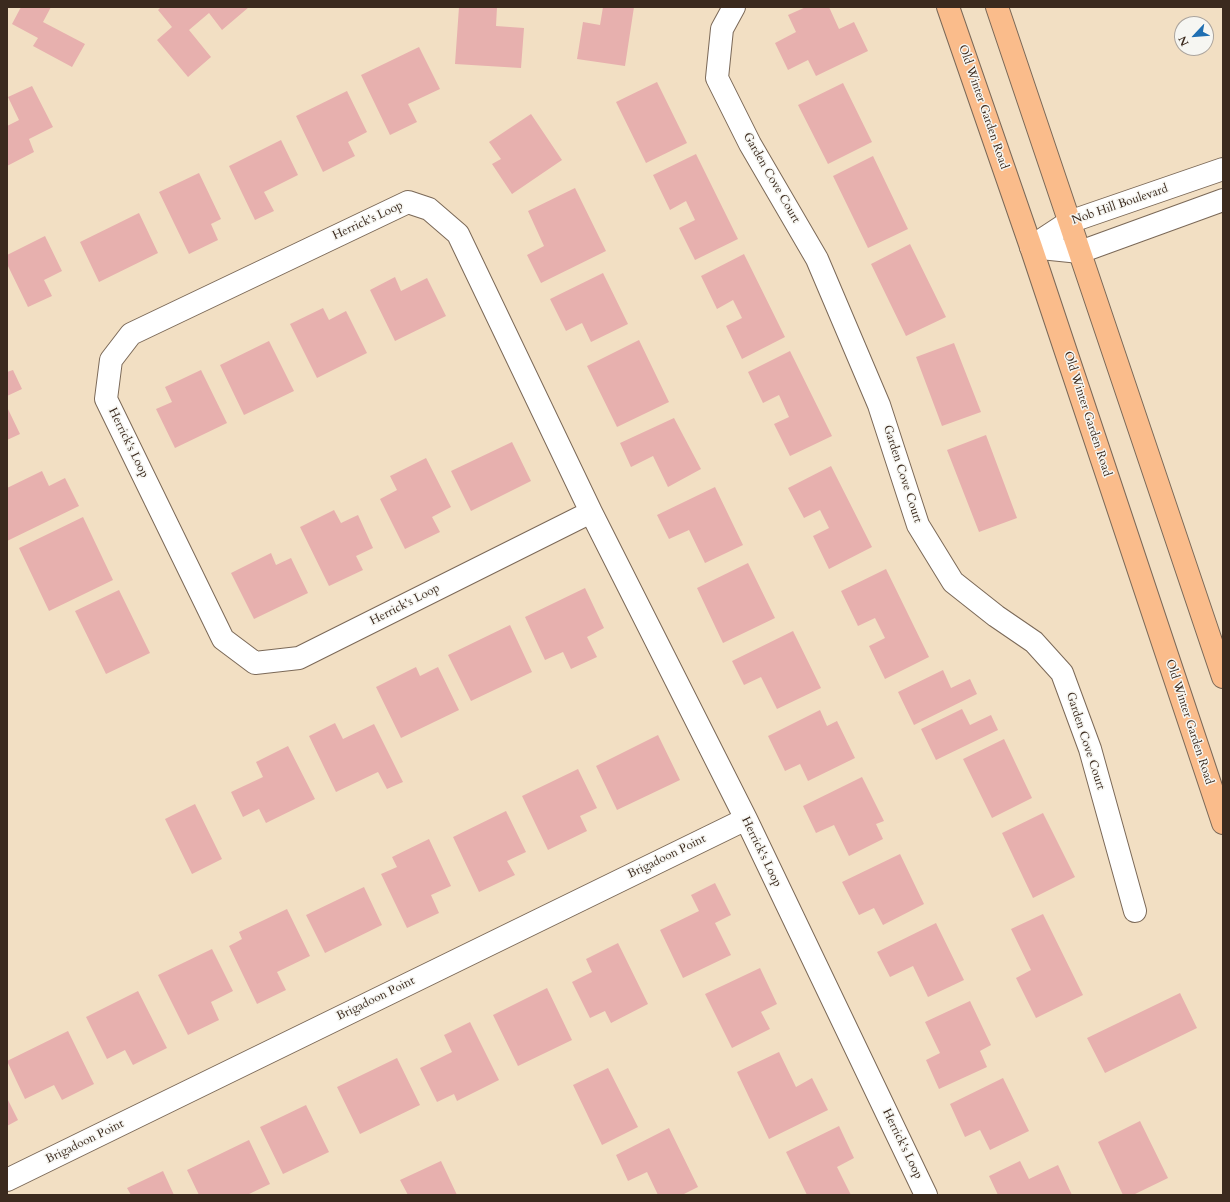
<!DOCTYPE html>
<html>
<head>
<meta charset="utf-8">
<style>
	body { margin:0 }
	#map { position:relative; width:1230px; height:1202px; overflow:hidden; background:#f2dfc3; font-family:Cardo,serif }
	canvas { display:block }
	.frame { position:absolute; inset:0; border:8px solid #3b2a1e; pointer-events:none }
	.north { position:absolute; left:1174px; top:16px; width:40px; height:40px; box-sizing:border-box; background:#f6f6f2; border:1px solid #aba49d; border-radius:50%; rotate:244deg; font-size:11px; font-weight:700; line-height:16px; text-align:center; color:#3b2a1e }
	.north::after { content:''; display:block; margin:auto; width:14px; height:18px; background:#1f6fb2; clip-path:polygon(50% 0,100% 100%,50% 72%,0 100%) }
</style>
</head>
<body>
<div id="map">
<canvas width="1230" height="1202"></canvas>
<div class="frame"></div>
<div class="north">N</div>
</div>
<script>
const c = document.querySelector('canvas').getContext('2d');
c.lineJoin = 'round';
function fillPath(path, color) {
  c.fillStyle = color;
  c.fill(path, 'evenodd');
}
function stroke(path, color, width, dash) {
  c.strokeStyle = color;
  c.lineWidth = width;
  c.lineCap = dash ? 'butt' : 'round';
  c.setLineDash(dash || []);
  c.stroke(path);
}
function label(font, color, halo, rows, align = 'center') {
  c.font = font + ' Cardo,serif';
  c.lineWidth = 3;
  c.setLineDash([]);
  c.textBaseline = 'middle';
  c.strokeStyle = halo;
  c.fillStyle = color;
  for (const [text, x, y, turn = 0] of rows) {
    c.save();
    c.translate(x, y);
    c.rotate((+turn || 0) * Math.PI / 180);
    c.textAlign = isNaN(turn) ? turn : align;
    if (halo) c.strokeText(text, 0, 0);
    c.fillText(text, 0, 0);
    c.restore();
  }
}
fillPath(new Path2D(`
	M 21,7 L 51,7 L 43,22 L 85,44 L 72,67 L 33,46 L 38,38 L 12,24 Z
	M 161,7 L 249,7 L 222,30 L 209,13 L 189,30 L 211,57 L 188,77 L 157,40 L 172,27 L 158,10 Z
	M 459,7 L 497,7 L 496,26 L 524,28 L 521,68 L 455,64 Z
	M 603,7 L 634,7 L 625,66 L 577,59 L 583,22 L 600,25 Z
	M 806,7 L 829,7 L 839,29 L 854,22 L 868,51 L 816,76 L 808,60 L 788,70 L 775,43 L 796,32 L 788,15 Z
	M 419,47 L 440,89 L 408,104 L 417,122 L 390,135 L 361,75 Z
	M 657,82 L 687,143 L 646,163 L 616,102 Z
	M 843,83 L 872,142 L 828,164 L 798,105 Z
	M 32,86 L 53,127 L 29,139 L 34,152 L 7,166 L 7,126 L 19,120 L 8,97 Z
	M 347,91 L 367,132 L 348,142 L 355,156 L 323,172 L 296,116 Z
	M 531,114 L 562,160 L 512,194 L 492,164 L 501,159 L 489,142 Z
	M 281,140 L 298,175 L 264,192 L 274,211 L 255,220 L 229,166 Z
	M 696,154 L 738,239 L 695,260 L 679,228 L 695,220 L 686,201 L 670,210 L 653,175 Z
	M 873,156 L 908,229 L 868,248 L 833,176 Z
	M 199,173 L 221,219 L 211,224 L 218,240 L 189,254 L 159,192 Z
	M 575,188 L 606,251 L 541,283 L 527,255 L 544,246 L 528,211 Z
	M 139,213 L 158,253 L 99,282 L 80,242 Z
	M 45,236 L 62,271 L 44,280 L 52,296 L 28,307 L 7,264 L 7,255 Z
	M 910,244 L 946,317 L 906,336 L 871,264 Z
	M 744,254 L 785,337 L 742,359 L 726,326 L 742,318 L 733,300 L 717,309 L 701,276 Z
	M 603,273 L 628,324 L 591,342 L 582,323 L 566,331 L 550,299 Z
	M 395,277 L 401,291 L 427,278 L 446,316 L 395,341 L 370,290 Z
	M 323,308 L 329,320 L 346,311 L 367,353 L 317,378 L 290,324 Z
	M 639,340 L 669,402 L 617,427 L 587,366 Z
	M 269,341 L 294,391 L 244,415 L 220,365 Z
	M 954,343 L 981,412 L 942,426 L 916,357 Z
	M 790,351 L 832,436 L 790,456 L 774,424 L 789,417 L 779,395 L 763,403 L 748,372 Z
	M 13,370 L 22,389 L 7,396 L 7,372 Z
	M 201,370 L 227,423 L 175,448 L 156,409 L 172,402 L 165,387 Z
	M 7,407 L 20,434 L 7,440 Z
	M 674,418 L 701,469 L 668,487 L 653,456 L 631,467 L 620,443 Z
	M 986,435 L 1017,518 L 979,532 L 947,450 Z
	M 512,442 L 531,481 L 471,511 L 451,471 Z
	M 426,458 L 451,507 L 432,517 L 440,532 L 405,549 L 380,499 L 397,490 L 390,476 Z
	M 831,466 L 872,547 L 829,569 L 813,536 L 829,528 L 820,510 L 804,518 L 788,488 Z
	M 42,471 L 49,486 L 65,478 L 79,506 L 7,541 L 7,488 Z
	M 715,487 L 743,545 L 705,563 L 689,530 L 669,539 L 657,515 Z
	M 334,510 L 341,523 L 358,515 L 373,548 L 356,556 L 363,570 L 329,586 L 300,527 Z
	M 83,517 L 113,580 L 49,611 L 19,548 Z
	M 271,553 L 276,565 L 291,558 L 308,593 L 254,619 L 231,573 Z
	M 748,563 L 775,618 L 723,643 L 697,588 Z
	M 886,569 L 929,657 L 885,679 L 869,646 L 885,638 L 875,618 L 858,626 L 841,591 Z
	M 585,588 L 604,628 L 587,637 L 597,657 L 571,669 L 563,652 L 545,660 L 525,617 Z
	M 119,590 L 150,653 L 106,674 L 75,611 Z
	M 510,625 L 532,672 L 471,701 L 448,655 Z
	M 793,631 L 821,688 L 777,709 L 761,677 L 744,685 L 732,661 Z
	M 416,667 L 420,676 L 438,667 L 459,710 L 401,738 L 376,687 Z
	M 943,670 L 951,688 L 970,679 L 977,694 L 914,725 L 898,692 Z
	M 962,709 L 970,725 L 991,715 L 998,730 L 936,760 L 921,729 Z
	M 820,710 L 827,726 L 837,721 L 855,758 L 808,781 L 800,764 L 785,771 L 768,736 Z
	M 335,723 L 343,739 L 374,724 L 403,782 L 387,789 L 378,772 L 336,792 L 309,736 Z
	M 658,735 L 680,780 L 617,810 L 596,766 Z
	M 1004,739 L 1032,798 L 992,818 L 963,759 Z
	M 288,746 L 315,799 L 266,823 L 259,809 L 243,817 L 231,792 L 263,777 L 256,762 Z
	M 578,769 L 597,808 L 580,816 L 587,831 L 548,850 L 522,796 Z
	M 862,777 L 884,821 L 876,824 L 883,839 L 849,856 L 834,825 L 816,833 L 803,806 Z
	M 195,804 L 222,859 L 192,874 L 165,819 Z
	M 506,811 L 526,852 L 507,861 L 515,875 L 479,892 L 453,837 Z
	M 1043,813 L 1075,877 L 1033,898 L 1002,833 Z
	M 429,839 L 451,886 L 431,895 L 439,913 L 407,928 L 381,874 L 397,867 L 392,857 Z
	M 900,854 L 924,904 L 883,925 L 874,908 L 859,915 L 842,882 Z
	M 715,883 L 731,915 L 715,923 L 731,955 L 683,978 L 660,930 L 699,911 L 691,895 Z
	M 364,887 L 382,925 L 325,953 L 306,915 Z
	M 287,909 L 310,956 L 277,972 L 286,990 L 257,1004 L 229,946 L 242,939 L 239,932 Z
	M 1043,914 L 1083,995 L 1036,1018 L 1016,978 L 1031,970 L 1011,929 Z
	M 936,923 L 964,980 L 928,997 L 913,966 L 890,977 L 877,952 Z
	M 618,943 L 648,1004 L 611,1023 L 605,1011 L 590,1018 L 572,982 L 592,972 L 586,959 Z
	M 212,949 L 233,991 L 211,1002 L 219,1020 L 188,1035 L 158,975 Z
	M 760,968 L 777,1004 L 761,1012 L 770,1029 L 732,1048 L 705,994 Z
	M 547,988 L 572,1040 L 518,1066 L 493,1015 Z
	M 138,991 L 167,1048 L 133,1065 L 125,1050 L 107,1059 L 86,1017 Z
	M 1180,993 L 1197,1028 L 1105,1073 L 1087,1038 Z
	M 970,1001 L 991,1045 L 980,1051 L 987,1067 L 939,1089 L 926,1060 L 940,1053 L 925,1022 Z
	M 470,1022 L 499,1080 L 457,1101 L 454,1094 L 437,1102 L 420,1068 L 452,1052 L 444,1035 Z
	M 68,1031 L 94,1084 L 62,1100 L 54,1085 L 25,1099 L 7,1061 Z
	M 779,1052 L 796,1087 L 812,1078 L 828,1110 L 769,1139 L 737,1072 Z
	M 397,1058 L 420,1105 L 360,1134 L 337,1087 Z
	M 608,1068 L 638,1127 L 602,1145 L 573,1085 Z
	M 1003,1078 L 1029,1131 L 990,1150 L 980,1130 L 965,1137 L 950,1104 Z
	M 7,1098 L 18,1120 L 7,1126 Z
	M 306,1105 L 329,1152 L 283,1174 L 260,1127 Z
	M 1140,1121 L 1168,1178 L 1133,1195 L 1123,1195 L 1098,1142 Z
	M 839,1126 L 854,1158 L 837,1167 L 851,1195 L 807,1195 L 786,1152 Z
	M 669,1128 L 698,1187 L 682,1195 L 658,1195 L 647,1172 L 628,1181 L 616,1155 Z
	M 249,1140 L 270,1184 L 247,1195 L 199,1195 L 187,1170 Z
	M 441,1161 L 457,1195 L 408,1195 L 400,1180 Z
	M 1020,1161 L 1029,1179 L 1058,1165 L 1072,1195 L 998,1195 L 989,1176 Z
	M 163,1171 L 174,1195 L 131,1195 L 127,1188 Z`), '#e7b0ae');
const minor = new Path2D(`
	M 734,7 L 722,29 L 717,78 L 750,144 L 817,259 L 879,405 L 918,525 L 953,582 L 996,616 L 1034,642 L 1062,673 L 1090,749 L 1135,911
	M 1031,247 L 1069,222 L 1223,169
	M 1031,247 L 1080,252 L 1223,200
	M 591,512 L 299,658 L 255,663 L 223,639 L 106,399 L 111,360 L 131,334 L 408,202 L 429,209 L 458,234 L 591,512 L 746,819 L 926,1195
	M 7,1180 L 746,819`);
const major = new Path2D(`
	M 948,7 L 1031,247 L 1223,823
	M 997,7 L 1223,677`);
stroke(minor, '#7b6958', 24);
stroke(major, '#7b6958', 24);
stroke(minor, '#fff', 22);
stroke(major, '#fabc8b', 22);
label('12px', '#3b2a1e', '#f6f6f2', [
	["Old Winter Garden Road",983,107,71],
	["Garden Cove Court",771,178,60],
	["Nob Hill Boulevard",1120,205,-19],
	["Herrick's Loop",368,221,-25],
	["Old Winter Garden Road",1087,414,72],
	["Herrick's Loop",128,443,64],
	["Garden Cove Court",902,474,72],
	["Herrick's Loop",405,605,-27],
	["Old Winter Garden Road",1189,722,72],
	["Garden Cove Court",1085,741,72],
	["Herrick's Loop",761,852,64],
	["Brigadoon Point",667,857,-26],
	["Brigadoon Point",376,999,-26],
	["Brigadoon Point",85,1142,-26],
	["Herrick's Loop",902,1144,64]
]);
</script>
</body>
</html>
